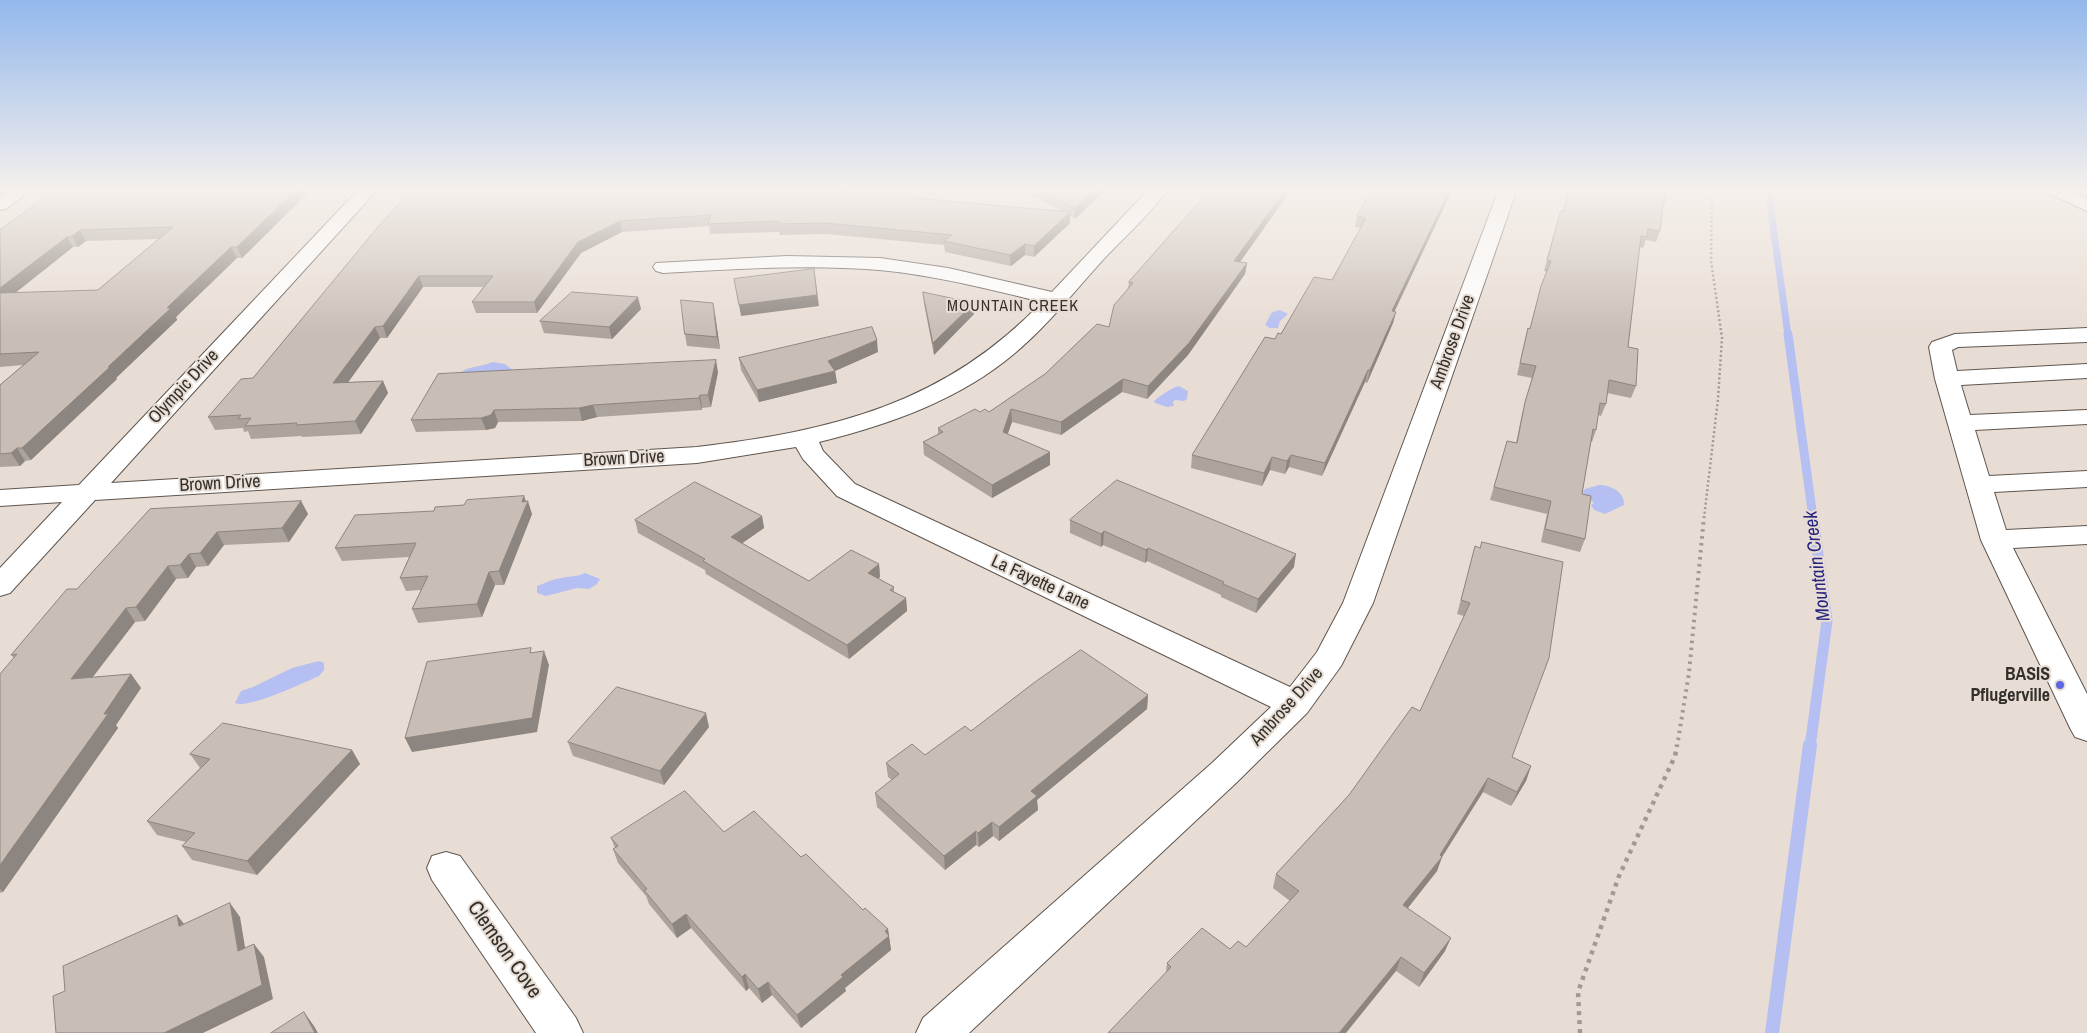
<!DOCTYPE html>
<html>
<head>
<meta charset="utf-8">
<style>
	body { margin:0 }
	canvas { display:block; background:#e8ddd4 }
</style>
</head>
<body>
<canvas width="2087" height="1033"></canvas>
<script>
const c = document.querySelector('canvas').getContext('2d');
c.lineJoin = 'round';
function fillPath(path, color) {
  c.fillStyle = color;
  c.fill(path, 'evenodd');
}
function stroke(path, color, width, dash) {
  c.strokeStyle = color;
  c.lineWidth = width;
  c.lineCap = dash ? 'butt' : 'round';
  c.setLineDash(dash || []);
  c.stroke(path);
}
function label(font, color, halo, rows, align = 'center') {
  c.font = font + ' "Archivo Narrow",sans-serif';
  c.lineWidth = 4;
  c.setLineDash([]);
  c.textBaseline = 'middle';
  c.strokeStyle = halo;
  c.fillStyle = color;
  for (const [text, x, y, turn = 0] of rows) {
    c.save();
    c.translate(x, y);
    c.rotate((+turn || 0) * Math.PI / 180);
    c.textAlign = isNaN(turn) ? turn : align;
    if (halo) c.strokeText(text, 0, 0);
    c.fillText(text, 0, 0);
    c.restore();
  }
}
fillPath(new Path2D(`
	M 1280,310 L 1288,314 L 1280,321 L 1278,328 L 1270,328 L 1265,325 L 1272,312 Z
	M 493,362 L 505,364 L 514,371 L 459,374 C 466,366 482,367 493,362 Z
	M 1179,386 L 1188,391 L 1187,399 L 1184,401 L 1175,400 L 1173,402 L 1174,406 L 1167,407 L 1155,403 L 1154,401 C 1159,397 1172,387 1179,386 Z
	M 1599,485 C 1611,485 1625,492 1624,505 L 1605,514 L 1594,510 L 1591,505 L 1594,503 L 1584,495 L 1583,492 L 1585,489 Z
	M 585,573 L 600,579 L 597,584 L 589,589 L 577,588 L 546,596 L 537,593 L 537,586 C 545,583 553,579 561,578 C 570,576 577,577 585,573 Z
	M 319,661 L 324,663 L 324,670 L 319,676 C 303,683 249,709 235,703 L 241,691 L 253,687 L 292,668 Z`), '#b5bff1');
stroke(new Path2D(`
	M 1768,189 L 1788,335`), '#b5bff1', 7);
stroke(new Path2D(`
	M 1788,334 L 1813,518`), '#b5bff1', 9);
stroke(new Path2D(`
	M 1810,747 L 1827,621 L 1813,517`), '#b5bff1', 11);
stroke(new Path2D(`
	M 1772,1033 L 1810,745`), '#b5bff1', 14);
const minor = new Path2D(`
	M 11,189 L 32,189 L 6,209 L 0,210 L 0,197 Z
	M 359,189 L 378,189 L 111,483 L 697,447 C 832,431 945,404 1042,302 C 988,289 934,275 879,270 C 807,264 735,269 663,273 L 656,271 L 653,267 L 656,263 L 787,256 L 880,258 L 948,268 L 1052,292 L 1149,189 L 1168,189 C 1151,214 1122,239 1101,262 C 1073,293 1047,326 1015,353 C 960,400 888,425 819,442 L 823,451 L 855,484 L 1290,687 L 1317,652 L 1343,603 L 1499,189 L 1517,189 L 1373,603 L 1341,666 L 1307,713 L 1236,783 L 969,1033 L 916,1033 L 923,1018 L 1212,763 L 1271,707 L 837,496 L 803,459 L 796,447 L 697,463 L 95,500 L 10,593 L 0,596 L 0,568 L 62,502 L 0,506 L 0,490 L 79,485 Z
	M 2087,328 L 2087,342 L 1958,347 L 1952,350 L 1957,371 L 2087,364 L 2087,378 L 1961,385 L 1970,415 L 2087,410 L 2087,424 L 1975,430 L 1989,476 L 2087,471 L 2087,487 L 1994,492 L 2006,530 L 2087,526 L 2087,544 L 2013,548 L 2087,694 L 2087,741 L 2075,737 L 2070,728 L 1981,540 L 1935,379 L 1929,347 L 1932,342 L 1955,334 Z
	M 446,852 L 460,856 L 576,1018 L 583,1033 L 536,1033 L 432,880 L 427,868 L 432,856 Z`);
const major = new Path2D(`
	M 2045,189 L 2068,189 L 2087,199 L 2087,211 L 2048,193 Z`);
stroke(minor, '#5f564f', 2);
stroke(major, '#5f564f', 2);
stroke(new Path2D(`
	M 1704,518 L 1718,399 L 1722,338 L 1711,261 L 1712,189`), '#a29992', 2.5, [2, 2.5]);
stroke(new Path2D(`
	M 1677,747 L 1689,673 L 1704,517`), '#a29992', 4, [2.5, 4.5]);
stroke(new Path2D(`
	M 1580,1033 L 1578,992 L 1619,876 L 1675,756 L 1677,745`), '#a29992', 4.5, [4, 5]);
fillPath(minor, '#fff');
fillPath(major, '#fff');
fillPath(new Path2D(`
	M 312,189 L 242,258 L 237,258 L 179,314 L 176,317 L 177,320 L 116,378 L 117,379 L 31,460 L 25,461 L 20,466 L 0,467 L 0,385 L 23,365 L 0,367 L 0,230 ZM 159,239 L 98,290 L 15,293 L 73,247 L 78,247 L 86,241 Z
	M 412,189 L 1062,211 L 1019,189 L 1105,189 L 1105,191 L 1075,219 L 1070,216 L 1070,223 L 1034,257 L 1025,255 L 1011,266 L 945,252 L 944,245 L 858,237 L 825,234 L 780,235 L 779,232 L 710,234 L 709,226 L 622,232 L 581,253 L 537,313 L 476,313 L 472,302 L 483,287 L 423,287 L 387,338 L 380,338 L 348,382 L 383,381 L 388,393 L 361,434 L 302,437 L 301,436 L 251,439 L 248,431 L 244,432 L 243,428 L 215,430 L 208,417 L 253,378 Z
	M 1211,189 L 1291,189 L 1290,191 L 1240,262 L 1247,263 L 1245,274 L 1188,355 L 1147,399 L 1122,392 L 1061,435 L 1012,422 L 1007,434 L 1050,465 L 992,498 L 924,455 L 923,442 L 938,434 L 938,428 L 980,412 L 989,412 L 1045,374 L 1109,327 L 1128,288 L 1129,282 Z
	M 1373,189 L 1452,189 L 1394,311 L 1396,312 L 1393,323 L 1367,383 L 1365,382 L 1322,476 L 1289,467 L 1285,474 L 1270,470 L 1262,486 L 1191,468 L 1192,455 L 1275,339 L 1281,334 L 1332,280 L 1361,228 L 1355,227 L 1357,216 Z
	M 1568,189 L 1666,189 L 1666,199 L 1663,209 L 1660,231 L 1656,242 L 1646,240 L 1643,248 L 1640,247 L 1628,347 L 1636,386 L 1631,398 L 1607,393 L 1606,404 L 1601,416 L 1598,415 L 1596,430 L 1592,442 L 1591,442 L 1582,494 L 1585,539 L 1580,552 L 1541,542 L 1547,514 L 1490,500 L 1507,441 L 1516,443 L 1522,414 L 1532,378 L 1517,375 L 1528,328 L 1530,329 L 1541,286 L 1547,272 L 1544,271 L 1558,221 L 1563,210 Z
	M 923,292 L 974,314 L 934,355 L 924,304 Z
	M 641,309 L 612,339 L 544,333 L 540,321 Z
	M 715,314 L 720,349 L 687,346 L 685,334 Z
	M 878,352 L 835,371 L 837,383 L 759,402 L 741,370 L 739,358 Z
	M 718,372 L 711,407 L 702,408 L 702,410 L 597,417 L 582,421 L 498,422 L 495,428 L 486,430 L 416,432 L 411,420 Z
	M 301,501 L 308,514 L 289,542 L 224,545 L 208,566 L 196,567 L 188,578 L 176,579 L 145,621 L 135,622 L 93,677 L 131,674 L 141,688 L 116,725 L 118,728 L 3,892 L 0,893 L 0,674 L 14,658 L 11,655 L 77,589 L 150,509 Z
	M 526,501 L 532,514 L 504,585 L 495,585 L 482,617 L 418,623 L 412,609 L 421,590 L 406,591 L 400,578 L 409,557 L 342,561 L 335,548 L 434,511 L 464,505 Z
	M 762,516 L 764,528 L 742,543 L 809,581 L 879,564 L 880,577 L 878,579 L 894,587 L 894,592 L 906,598 L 907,611 L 849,659 L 706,574 L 705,570 L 638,533 L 635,520 Z
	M 1070,520 L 1294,567 L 1256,613 L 1221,597 L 1221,595 L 1147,561 L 1145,563 L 1103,545 L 1101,547 L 1070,533 Z
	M 1475,546 L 1512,757 L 1531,766 L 1526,781 L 1511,806 L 1483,792 L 1442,857 L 1437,871 L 1408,908 L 1445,951 L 1419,987 L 1396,971 L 1166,972 L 1167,963 L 1230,949 L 1246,947 L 1290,901 L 1273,888 L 1276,874 L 1349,795 L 1420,711 L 1464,616 L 1457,614 Z
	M 1148,695 L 1147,709 L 1037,800 L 1038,810 L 999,841 L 993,836 L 979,847 L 976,845 L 945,870 L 877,807 L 875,793 L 892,780 L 888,777 L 886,763 L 925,755 L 971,731 Z
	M 709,727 L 664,785 L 573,756 L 568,742 Z
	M 352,750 L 360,764 L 257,875 L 192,860 L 182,846 L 186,842 L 157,835 L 147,821 L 200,768 L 190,754 Z
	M 724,832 L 801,857 L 863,910 L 888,929 L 891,950 L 845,988 L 846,991 L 801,1028 L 772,995 L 762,1003 L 749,988 L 746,991 L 691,928 L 677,938 L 649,904 L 646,896 L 618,863 L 613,849 L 615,848 L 611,838 Z`), '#ada39d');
fillPath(new Path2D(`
	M 297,189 L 312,189 L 242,258 L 237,247 Z
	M 1096,189 L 1105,189 L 1105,191 L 1075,219 L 1075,208 Z
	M 1286,189 L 1291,189 L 1290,191 L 1233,272 L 1234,261 Z
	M 1450,189 L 1452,189 L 1451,193 L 1389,323 L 1392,311 Z
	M 1070,212 L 1070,223 L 1034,257 L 1034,246 Z
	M 620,221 L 622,232 L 581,253 L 537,313 L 534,302 L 578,242 Z
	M 80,230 L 86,241 L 78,247 L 72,236 Z
	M 67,237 L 73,247 L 0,305 L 0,288 Z
	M 1025,244 L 1025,255 L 1011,266 L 1010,255 Z
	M 231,247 L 237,258 L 179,314 L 176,317 L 177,320 L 116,378 L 117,379 L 31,460 L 22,448 L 108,367 L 167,308 Z
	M 1247,263 L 1245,274 L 1188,355 L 1147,399 L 1148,386 Z
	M 814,269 L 819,306 L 741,316 L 739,305 Z
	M 419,276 L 423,287 L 387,338 L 383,326 Z
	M 638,297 L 641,309 L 612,339 L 609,327 Z
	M 713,303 L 715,314 L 720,349 L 717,337 Z
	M 974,303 L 974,314 L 934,355 L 933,343 Z
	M 1396,312 L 1393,323 L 1367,383 L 1370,370 Z
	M 375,327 L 380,338 L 339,395 L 333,383 Z
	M 877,340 L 878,352 L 835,371 L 837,383 L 759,402 L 757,390 L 828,361 Z
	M 716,360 L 718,372 L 711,407 L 708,395 Z
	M 1368,370 L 1365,382 L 1322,476 L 1325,463 Z
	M 1123,379 L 1122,392 L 1061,435 L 1061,422 Z
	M 383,381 L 388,393 L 361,434 L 355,421 Z
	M 700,395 L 702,408 L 702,410 L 699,398 Z
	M 593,405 L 597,417 L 582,421 L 579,408 Z
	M 1011,409 L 1012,422 L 1004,445 L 1003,432 Z
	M 494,410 L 498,422 L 495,428 L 486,430 L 481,418 Z
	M 17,448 L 25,461 L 20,466 L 11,453 Z
	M 1050,452 L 1050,465 L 992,498 L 992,485 Z
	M 1291,455 L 1289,467 L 1285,474 L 1287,461 Z
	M 1272,457 L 1270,470 L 1262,486 L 1264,473 Z
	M 524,496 L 527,504 L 528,501 L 532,514 L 504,585 L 499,571 Z
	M 301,501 L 308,514 L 289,542 L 282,528 Z
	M 762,516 L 764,528 L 734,549 L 731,537 Z
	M 1104,531 L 1103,545 L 1101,547 L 1101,534 Z
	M 217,532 L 224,545 L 208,566 L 200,553 Z
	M 1148,548 L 1147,561 L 1145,563 L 1146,550 Z
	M 189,554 L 196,567 L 188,578 L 180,565 Z
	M 1296,554 L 1294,567 L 1256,613 L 1258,599 Z
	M 879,564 L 880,577 L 869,586 L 868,573 Z
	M 168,566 L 176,579 L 145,621 L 136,607 Z
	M 489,572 L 495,585 L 482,617 L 477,604 Z
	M 906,598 L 907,611 L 849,659 L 847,645 Z
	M 126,608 L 135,622 L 81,692 L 71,679 Z
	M 544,651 L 549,665 L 537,732 L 412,752 L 405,738 Z
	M 131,674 L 141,688 L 116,725 L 118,728 L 3,892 L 0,889 L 0,865 Z
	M 1148,695 L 1147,709 L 1037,800 L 1038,810 L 999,841 L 999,827 L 1031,791 Z
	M 706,713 L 709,727 L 664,785 L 660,771 Z
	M 352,750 L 360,764 L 257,875 L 247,861 Z
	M 1531,766 L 1526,781 L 1511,806 L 1517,792 Z
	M 1488,778 L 1483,792 L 1442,857 L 1437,871 L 1399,919 L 1403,905 L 1440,855 Z
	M 992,822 L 993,836 L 979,847 L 978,833 Z
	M 976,831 L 976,845 L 945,870 L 944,856 Z
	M 230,903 L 240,917 L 248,965 L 238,951 Z
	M 686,914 L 691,928 L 677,938 L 672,924 Z
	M 177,915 L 188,929 L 179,926 Z
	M 888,929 L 891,950 L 845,988 L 846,991 L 801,1028 L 797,1015 L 841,975 Z
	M 1451,938 L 1445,951 L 1419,987 L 1424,973 Z
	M 254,944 L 264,957 L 273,999 L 203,1033 L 164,1033 Z
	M 1401,957 L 1396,971 L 1346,1033 L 1339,1033 Z
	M 745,974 L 749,988 L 746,991 L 742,977 Z
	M 768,982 L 772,995 L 762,1003 L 758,989 Z
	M 304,1012 L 314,1026 L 318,1033 L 315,1033 Z`), '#8d857f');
const building = new Path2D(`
	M 57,189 L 297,189 L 237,247 L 231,247 L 173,302 L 167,308 L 171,308 L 108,367 L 110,367 L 22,448 L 17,448 L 11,453 L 0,454 L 0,385 L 39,352 L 0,354 L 0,293 L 98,290 L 173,227 L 80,230 L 72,236 L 67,237 L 0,288 L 0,230 Z
	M 412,189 L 814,189 L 1070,212 L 1034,246 L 1025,244 L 1010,255 L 944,241 L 952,235 L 857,226 L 824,223 L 778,224 L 779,221 L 708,224 L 711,215 L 620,221 L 578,242 L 534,302 L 472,302 L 493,276 L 419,276 L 383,326 L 375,327 L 333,383 L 383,381 L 355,421 L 296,425 L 297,423 L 245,426 L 251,418 L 238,419 L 241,415 L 208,417 L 241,379 L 253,378 L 372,234 Z
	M 1038,189 L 1096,189 L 1075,208 Z
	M 1211,189 L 1286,189 L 1234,261 L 1247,263 L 1189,343 L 1148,386 L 1123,379 L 1061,422 L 1011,409 L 1003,432 L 1050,452 L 992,485 L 923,442 L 943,432 L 938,428 L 975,409 L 980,412 L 985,409 L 989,412 L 1045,374 L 1097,324 L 1109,327 L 1114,305 L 1133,283 L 1129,282 Z
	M 1373,189 L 1450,189 L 1392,311 L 1396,312 L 1370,370 L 1368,370 L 1325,463 L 1291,455 L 1287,461 L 1272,457 L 1264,473 L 1192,455 L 1265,337 L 1275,339 L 1278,333 L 1281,334 L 1314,277 L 1332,280 L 1366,218 L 1357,216 Z
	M 1569,189 L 1666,189 L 1666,199 L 1664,198 L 1660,231 L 1648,229 L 1647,237 L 1641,236 L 1628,347 L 1638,349 L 1636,386 L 1609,380 L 1606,404 L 1600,403 L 1596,430 L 1593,429 L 1582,494 L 1591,496 L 1585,539 L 1545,529 L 1551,501 L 1494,487 L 1507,441 L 1517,443 L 1525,402 L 1536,366 L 1520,363 L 1528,328 L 1530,329 L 1541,286 L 1551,261 L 1547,260 L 1561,210 L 1564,211 Z
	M 814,269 L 817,295 L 739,305 L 734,279 Z
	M 572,292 L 638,297 L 609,327 L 540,321 Z
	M 923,292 L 974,303 L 933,343 Z
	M 681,300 L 713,303 L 717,337 L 685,334 Z
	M 872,327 L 877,340 L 828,361 L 835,371 L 757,390 L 739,358 Z
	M 716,360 L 708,395 L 700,395 L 699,398 L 593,405 L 579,408 L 494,410 L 491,415 L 481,418 L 411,420 L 438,374 Z
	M 1117,480 L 1296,554 L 1258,599 L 1223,584 L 1224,582 L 1148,548 L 1146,550 L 1104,531 L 1101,534 L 1070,520 Z
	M 695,482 L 762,516 L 731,537 L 809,581 L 851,550 L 879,564 L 868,573 L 894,587 L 890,590 L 906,598 L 847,645 L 703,561 L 705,559 L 635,520 Z
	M 524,496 L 522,502 L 528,501 L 499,571 L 489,572 L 477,604 L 412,609 L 428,576 L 400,578 L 416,543 L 335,548 L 355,515 L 434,511 L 435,507 L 464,505 L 467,500 Z
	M 301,501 L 282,528 L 217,532 L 200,553 L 189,554 L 180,565 L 168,566 L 136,607 L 126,608 L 71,679 L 131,674 L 104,714 L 108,714 L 0,865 L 0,674 L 17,654 L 11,655 L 67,589 L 77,589 L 150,509 Z
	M 1482,542 L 1563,562 L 1549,658 L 1512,757 L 1531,766 L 1517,792 L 1488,778 L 1440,855 L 1442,857 L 1403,905 L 1451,938 L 1424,973 L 1401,957 L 1339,1033 L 1108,1033 L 1171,967 L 1167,963 L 1202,928 L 1230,949 L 1238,941 L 1246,947 L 1299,891 L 1276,874 L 1349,795 L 1412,707 L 1420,711 L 1470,603 L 1461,600 L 1475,546 L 1480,548 Z
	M 531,648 L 530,653 L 544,651 L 532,718 L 405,738 L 427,662 Z
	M 1081,650 L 1148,695 L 1031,791 L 1037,796 L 999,827 L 992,822 L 978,833 L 976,831 L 944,856 L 875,793 L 899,774 L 886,763 L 912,744 L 925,755 L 965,726 L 971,731 L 1035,682 Z
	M 617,687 L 706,713 L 660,771 L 568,742 Z
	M 223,723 L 352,750 L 247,861 L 182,846 L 195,833 L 147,821 L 210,759 L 190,754 Z
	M 685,791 L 724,832 L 754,811 L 801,857 L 806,854 L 863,910 L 865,908 L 888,929 L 885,931 L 889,936 L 841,975 L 843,977 L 797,1015 L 768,982 L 758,989 L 745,974 L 742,977 L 686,914 L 672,924 L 644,890 L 647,889 L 613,849 L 618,846 L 611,838 Z
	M 230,903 L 238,951 L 254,944 L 262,985 L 164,1033 L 56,1033 L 53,996 L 65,991 L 63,966 L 177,915 L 179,926 Z
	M 304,1012 L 315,1033 L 271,1033 Z`);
fillPath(building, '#c9beb6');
stroke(building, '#8d857f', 1);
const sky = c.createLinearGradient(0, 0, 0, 334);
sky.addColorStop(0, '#93b8ec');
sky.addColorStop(0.57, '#f5f0ec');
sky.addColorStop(1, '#f5f0ec00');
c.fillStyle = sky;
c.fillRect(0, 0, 2087, 334);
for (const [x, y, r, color] of [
	[2060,685,5,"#5d67df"]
]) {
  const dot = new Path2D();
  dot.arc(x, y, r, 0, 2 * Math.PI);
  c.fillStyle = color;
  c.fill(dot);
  stroke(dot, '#e8ddd4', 2);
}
c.letterSpacing = '1px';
label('16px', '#372f29', '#e8ddd4', [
	["MOUNTAIN CREEK",1013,307]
]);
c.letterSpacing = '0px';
label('18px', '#332f2b', '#e8ddd4', [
	["Ambrose Drive",1453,342,-70],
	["Olympic Drive",184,387,-47],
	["Brown Drive",624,459,-3],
	["Brown Drive",220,484,-3],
	["La Fayette Lane",1040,583,25],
	["Ambrose Drive",1287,707,-48]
]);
label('bold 18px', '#332f2b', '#e8ddd4', [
	["BASIS",2050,675],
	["Pflugerville",2050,696]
], 'right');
label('italic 19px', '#272581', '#e8ddd4', [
	["Mountain Creek",1818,566,-97]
]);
label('21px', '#332f2b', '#e8ddd4', [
	["Clemson Cove",504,950,55]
]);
</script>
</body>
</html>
